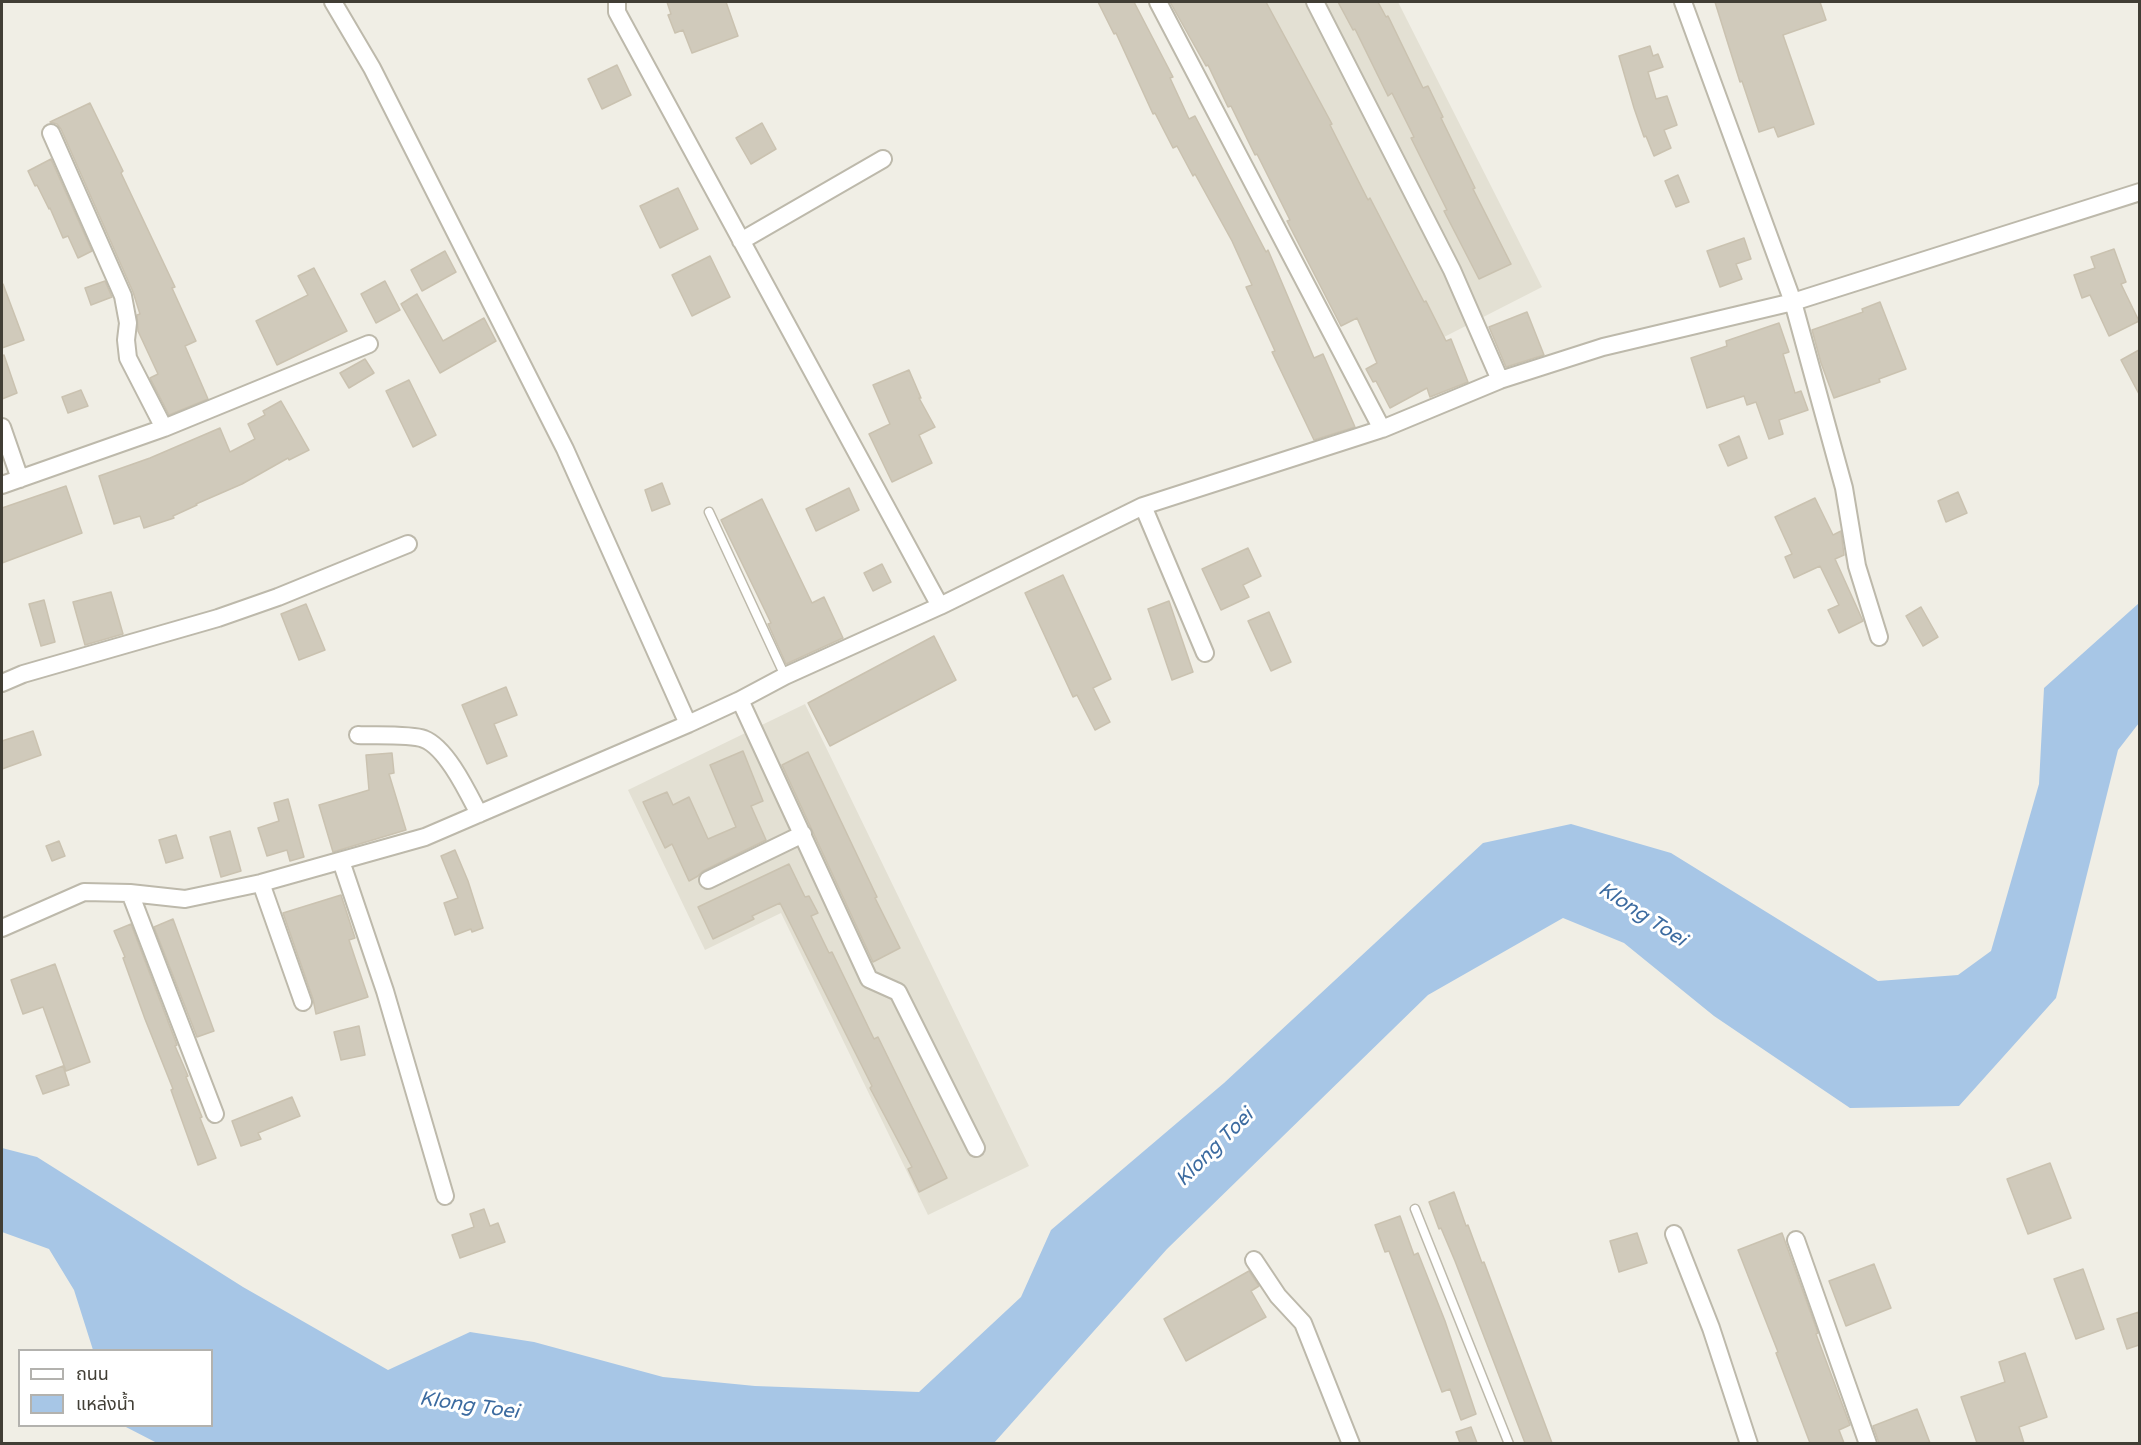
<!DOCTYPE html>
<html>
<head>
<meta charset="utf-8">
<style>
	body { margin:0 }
	#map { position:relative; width:2141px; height:1445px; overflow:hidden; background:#f0eee5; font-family:"Varela Round","Noto Sans Thai",sans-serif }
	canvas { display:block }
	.frame { position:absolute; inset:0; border:3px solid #413e35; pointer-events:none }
	.legend { position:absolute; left:18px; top:1349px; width:195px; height:78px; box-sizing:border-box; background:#fff; border:2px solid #b3b2ae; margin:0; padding:8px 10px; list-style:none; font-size:18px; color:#413e35 }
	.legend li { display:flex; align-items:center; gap:12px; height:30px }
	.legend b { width:30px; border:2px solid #b3b2ae }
</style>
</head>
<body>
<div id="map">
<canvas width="2141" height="1445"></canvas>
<div class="frame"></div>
<ul class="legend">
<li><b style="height:8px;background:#fff"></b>ถนน</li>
<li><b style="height:16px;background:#a7c6e6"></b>แหล่งน้ำ</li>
</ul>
</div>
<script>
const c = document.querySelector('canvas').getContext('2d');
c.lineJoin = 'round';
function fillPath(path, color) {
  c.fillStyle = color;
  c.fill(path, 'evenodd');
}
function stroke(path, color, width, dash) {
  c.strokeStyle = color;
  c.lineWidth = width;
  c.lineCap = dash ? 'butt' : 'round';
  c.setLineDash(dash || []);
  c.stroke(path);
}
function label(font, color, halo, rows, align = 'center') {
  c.font = font + ' "Varela Round",sans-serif';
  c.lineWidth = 6;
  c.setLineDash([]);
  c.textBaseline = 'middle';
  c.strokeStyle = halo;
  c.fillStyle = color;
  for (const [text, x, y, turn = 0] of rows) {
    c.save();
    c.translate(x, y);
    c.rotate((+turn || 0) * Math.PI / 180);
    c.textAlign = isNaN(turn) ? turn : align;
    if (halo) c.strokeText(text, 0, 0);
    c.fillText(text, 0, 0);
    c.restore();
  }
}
fillPath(new Path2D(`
	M 1225,2 L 1398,2 L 1542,287 L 1405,357 Z
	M 805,704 L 1029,1166 L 928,1215 L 781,913 L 705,950 L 628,790 Z`), '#e3e0d3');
fillPath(new Path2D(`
	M 2139,603 L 2139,723 L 2118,750 L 2056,998 L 1959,1106 L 1850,1108 L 1714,1016 L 1624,943 L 1563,918 L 1428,995 L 1167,1249 L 994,1443 L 157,1443 L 124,1426 L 212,1426 L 212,1350 L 93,1350 L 74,1290 L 49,1249 L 2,1232 L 2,1148 L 37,1157 L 243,1287 L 388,1370 L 470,1332 L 534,1342 L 663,1377 L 755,1386 L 919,1392 L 1021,1297 L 1051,1230 L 1224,1083 L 1483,843 L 1571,824 L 1671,853 L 1878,981 L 1958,975 L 1991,951 L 2039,784 L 2044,688 Z`), '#a7c6e6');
const building = new Path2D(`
	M 667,2 L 726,2 L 738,36 L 692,53 L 683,30 L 675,33 L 668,15 L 671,14 Z
	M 1098,2 L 1134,2 L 1173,77 L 1170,78 L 1189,119 L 1195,116 L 1266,252 L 1268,250 L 1314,358 L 1323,354 L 1355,427 L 1314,440 L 1272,352 L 1275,351 L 1246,287 L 1252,285 L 1232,241 L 1195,174 L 1193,176 L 1177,146 L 1173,148 L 1155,113 L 1153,114 L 1116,33 L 1114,34 Z
	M 1170,2 L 1266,2 L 1332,124 L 1330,125 L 1368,200 L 1370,198 L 1424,302 L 1426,301 L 1446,341 L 1451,339 L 1468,382 L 1430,397 L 1427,388 L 1390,408 L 1376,381 L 1373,382 L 1366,369 L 1377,363 L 1357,318 L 1341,326 L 1287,221 L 1290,220 L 1257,154 L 1255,155 L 1231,106 L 1228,107 L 1208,65 L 1206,66 Z
	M 1338,2 L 1378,2 L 1386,17 L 1388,16 L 1423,88 L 1428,86 L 1443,117 L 1441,118 L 1475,188 L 1473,189 L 1511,264 L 1479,279 L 1444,211 L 1447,210 L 1411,138 L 1414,137 L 1392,93 L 1388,96 L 1355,29 L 1353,30 Z
	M 1715,2 L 1820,2 L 1826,20 L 1783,35 L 1814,124 L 1778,137 L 1774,127 L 1759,132 L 1742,81 L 1740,82 Z
	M 1650,46 L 1653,56 L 1658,54 L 1663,67 L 1648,72 L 1656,99 L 1667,96 L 1677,125 L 1664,130 L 1671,148 L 1654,156 L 1646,136 L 1644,137 L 1634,108 L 1619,56 Z
	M 617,65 L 631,95 L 602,109 L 588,79 Z
	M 90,103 L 123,171 L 121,173 L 175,287 L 172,288 L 196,341 L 185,346 L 208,399 L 169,415 L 150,378 L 158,374 L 138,331 L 137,315 L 140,314 L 133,292 L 61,129 L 57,124 L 50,122 Z
	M 762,123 L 776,149 L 751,164 L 736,138 Z
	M 51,159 L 92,251 L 78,258 L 68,236 L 63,238 L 50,208 L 49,209 L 37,185 L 35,186 L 28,171 Z
	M 1678,175 L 1689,202 L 1676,207 L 1665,181 Z
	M 678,188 L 698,229 L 660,248 L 640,206 Z
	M 1744,238 L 1751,259 L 1736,264 L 1742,279 L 1720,287 L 1707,251 Z
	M 2114,249 L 2126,282 L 2121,284 L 2139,321 L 2109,336 L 2090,295 L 2082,298 L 2074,275 L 2095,268 L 2091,257 Z
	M 445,251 L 456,272 L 422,291 L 411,270 Z
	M 710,256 L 730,297 L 692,316 L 672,275 Z
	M 314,268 L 347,331 L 277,365 L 256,321 L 308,295 L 298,276 Z
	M 105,281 L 112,297 L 91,305 L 85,288 Z
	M 385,281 L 400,310 L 376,323 L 361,294 Z
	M 2,284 L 3,284 L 24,340 L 2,348 Z
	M 417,294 L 443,341 L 484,318 L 496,341 L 440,373 L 401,304 Z
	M 1880,302 L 1906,369 L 1879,379 L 1880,382 L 1834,398 L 1821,363 L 1812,330 L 1863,312 L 1862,309 Z
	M 1527,312 L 1544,355 L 1506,367 L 1489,327 Z
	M 1779,323 L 1789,352 L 1783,354 L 1795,393 L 1801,391 L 1808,410 L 1779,420 L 1783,434 L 1769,439 L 1756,402 L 1747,405 L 1744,396 L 1707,408 L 1691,358 L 1727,346 L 1726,341 Z
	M 2139,350 L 2139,394 L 2121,360 Z
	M 4,355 L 17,393 L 2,399 L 2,356 Z
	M 365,359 L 374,373 L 349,388 L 340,373 Z
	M 909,370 L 921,398 L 919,398 L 935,427 L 919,435 L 932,463 L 892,482 L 869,434 L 890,424 L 873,385 Z
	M 409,380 L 436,435 L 413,447 L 386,391 Z
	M 81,390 L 88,406 L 68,413 L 62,397 Z
	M 281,401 L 309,450 L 289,460 L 288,458 L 242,484 L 196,504 L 197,505 L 173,516 L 174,518 L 144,528 L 140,516 L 114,524 L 99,476 L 150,458 L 220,428 L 230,452 L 255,439 L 248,424 L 265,415 L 263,411 Z
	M 1739,436 L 1747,458 L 1728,466 L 1719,445 Z
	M 662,483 L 670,504 L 652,511 L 645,490 Z
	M 66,486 L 82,533 L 2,563 L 2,508 Z
	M 849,488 L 859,510 L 816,531 L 806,509 Z
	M 1958,492 L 1967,513 L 1946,522 L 1938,501 Z
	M 1815,498 L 1833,535 L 1841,531 L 1844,555 L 1835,559 L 1863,621 L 1839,633 L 1828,610 L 1839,605 L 1820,566 L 1794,578 L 1785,557 L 1792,554 L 1775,517 Z
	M 762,499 L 812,603 L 824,597 L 843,638 L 786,664 L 768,624 L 771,623 L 721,520 Z
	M 1248,548 L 1261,576 L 1243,585 L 1249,597 L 1221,610 L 1202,569 Z
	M 882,564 L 891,582 L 873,591 L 864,573 Z
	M 1063,575 L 1111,679 L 1093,688 L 1110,722 L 1095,730 L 1077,695 L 1073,697 L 1025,593 Z
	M 111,592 L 123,634 L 85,645 L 73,602 Z
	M 44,600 L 55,642 L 41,646 L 29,604 Z
	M 1169,601 L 1193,672 L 1172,680 L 1148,609 Z
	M 306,604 L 325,650 L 299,660 L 281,614 Z
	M 1921,607 L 1938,637 L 1923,646 L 1906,616 Z
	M 1269,612 L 1291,662 L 1271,671 L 1248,621 Z
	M 934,636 L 956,680 L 830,746 L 808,703 Z
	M 506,687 L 517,715 L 494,724 L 507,756 L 487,764 L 462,705 Z
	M 33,731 L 41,755 L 2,769 L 2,741 Z
	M 743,751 L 763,801 L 751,806 L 766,840 L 703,871 L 698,876 L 689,881 L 672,844 L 665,848 L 643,802 L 667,792 L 673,805 L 689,797 L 708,839 L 736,827 L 710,765 Z
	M 808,752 L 877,897 L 875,898 L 900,948 L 873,962 L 782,765 Z
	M 392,753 L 394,773 L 389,774 L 406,830 L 333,852 L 319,805 L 369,790 L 366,755 Z
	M 288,799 L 304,857 L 290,861 L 287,850 L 267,856 L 258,828 L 279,821 L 274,803 Z
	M 230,831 L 241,871 L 221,877 L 210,837 Z
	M 176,835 L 183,858 L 166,863 L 159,840 Z
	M 59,841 L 65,856 L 52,861 L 46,846 Z
	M 455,850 L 468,881 L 483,928 L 472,932 L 471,929 L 455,935 L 444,903 L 458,898 L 441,856 Z
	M 789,864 L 805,897 L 809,896 L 818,913 L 811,916 L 829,953 L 832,952 L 874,1039 L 878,1037 L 947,1178 L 919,1192 L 908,1169 L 912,1167 L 870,1088 L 872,1086 L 780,903 L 752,916 L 754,919 L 713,939 L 698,907 Z
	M 341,895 L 355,938 L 349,940 L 368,997 L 316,1014 L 313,999 L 283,913 Z
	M 173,919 L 214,1031 L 197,1037 L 154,927 Z
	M 131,924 L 177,1045 L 175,1046 L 188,1076 L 186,1077 L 202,1117 L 200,1118 L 216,1158 L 198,1165 L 171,1090 L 173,1089 L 145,1019 L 123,958 L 125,957 L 114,931 Z
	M 55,964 L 90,1062 L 66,1071 L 43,1007 L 23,1014 L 11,980 Z
	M 359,1026 L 365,1055 L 341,1060 L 334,1032 Z
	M 63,1066 L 69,1085 L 43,1094 L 36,1076 Z
	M 292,1097 L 300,1116 L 258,1133 L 261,1139 L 241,1146 L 232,1121 Z
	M 2050,1163 L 2071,1218 L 2028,1234 L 2007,1179 Z
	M 1454,1192 L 1466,1226 L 1468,1225 L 1482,1263 L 1484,1262 L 1552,1443 L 1525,1443 L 1455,1261 L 1441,1228 L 1439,1229 L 1429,1202 Z
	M 484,1209 L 490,1226 L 498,1223 L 505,1242 L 460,1258 L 452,1235 L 474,1227 L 470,1214 Z
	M 1400,1216 L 1414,1255 L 1418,1253 L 1445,1321 L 1476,1414 L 1461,1420 L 1450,1389 L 1442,1392 L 1389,1251 L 1385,1252 L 1375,1225 Z
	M 1637,1233 L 1647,1263 L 1619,1272 L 1610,1241 Z
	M 1782,1233 L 1818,1333 L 1816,1334 L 1850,1425 L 1839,1430 L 1844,1443 L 1810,1443 L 1776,1353 L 1778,1352 L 1738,1250 Z
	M 1874,1264 L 1891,1308 L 1846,1326 L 1829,1281 Z
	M 2083,1269 L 2104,1329 L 2076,1339 L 2054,1279 Z
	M 1249,1271 L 1259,1286 L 1251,1291 L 1266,1317 L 1186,1361 L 1164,1319 Z
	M 2139,1312 L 2139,1345 L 2127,1349 L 2117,1319 Z
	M 2025,1353 L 2047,1417 L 2019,1427 L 2024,1443 L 1977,1443 L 1961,1397 L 2005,1382 L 1999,1362 Z
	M 1917,1409 L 1930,1443 L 1879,1443 L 1873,1426 Z
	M 1471,1427 L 1477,1443 L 1460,1443 L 1456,1432 Z`);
fillPath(building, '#d0cabb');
stroke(building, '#cac2b0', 1.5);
const lane = new Path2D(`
	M 709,512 L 785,676
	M 1415,1209 L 1509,1444`);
const street = new Path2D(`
	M 333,2 L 372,68 L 565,449 L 688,724
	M 617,2 L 617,12 L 940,606
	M 1158,2 L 1382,429
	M 1315,2 L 1452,270 L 1500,380
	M 1683,2 L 1793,302 L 1844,488 L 1857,566 L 1879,637
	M 51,133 L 123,296 L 128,323 L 126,340 L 128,358 L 164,428
	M 741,241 L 883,159
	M 2,427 L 20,479
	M 2,485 L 164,428 L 369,344
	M 1143,506 L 1205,653
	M 2,683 L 23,674 L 218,618 L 278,597 L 408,544
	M 740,700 L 869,979 L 898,992 L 976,1148
	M 358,735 C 374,736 410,734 424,739 C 447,748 468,793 479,814
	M 341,861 L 385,991 L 445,1196
	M 708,880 L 803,834
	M 261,883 L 303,1002
	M 130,893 L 215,1114
	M 2,928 L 84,892 L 130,893 L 185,899 L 261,883 L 425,837 L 688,724 L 740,700 L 785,676 L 940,606 L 1143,506 L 1382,429 L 1500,380 L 1603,347 L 1793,302 L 2140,192
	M 1674,1234 L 1711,1328 L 1749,1444
	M 1796,1240 L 1868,1444
	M 1254,1260 L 1278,1296 L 1303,1323 L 1351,1444`);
stroke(lane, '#bdb9ab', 11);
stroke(street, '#bdb9ab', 20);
stroke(lane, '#fff', 8);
stroke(street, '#fff', 16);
label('italic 20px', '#3c6ba0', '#fff', [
	["Klong Toei",1642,915,33],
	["Klong Toei",1215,1148,-45],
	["Klong Toei",469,1406,8]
]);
</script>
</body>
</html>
